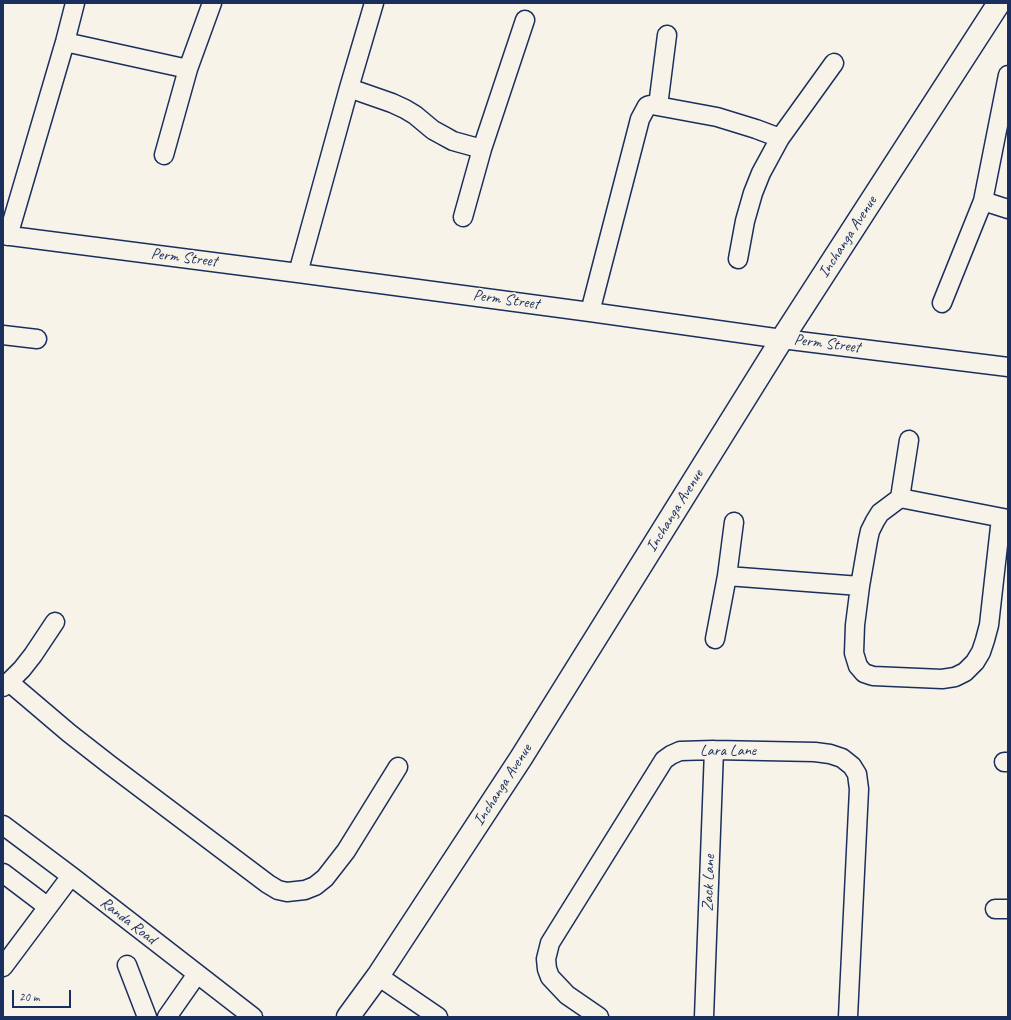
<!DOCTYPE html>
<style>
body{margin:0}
#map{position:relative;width:1011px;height:1020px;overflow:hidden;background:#f7f3e8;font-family:Caveat,sans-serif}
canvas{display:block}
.frame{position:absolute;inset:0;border:4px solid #1b2f5e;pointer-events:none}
.scale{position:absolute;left:12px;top:990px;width:59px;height:18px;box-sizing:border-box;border:2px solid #1b2f5e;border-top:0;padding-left:5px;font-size:12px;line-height:14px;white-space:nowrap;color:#1b2f5e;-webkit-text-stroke:3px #f7f3e8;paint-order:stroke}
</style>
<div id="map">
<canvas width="1011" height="1020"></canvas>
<div class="frame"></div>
<div class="scale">20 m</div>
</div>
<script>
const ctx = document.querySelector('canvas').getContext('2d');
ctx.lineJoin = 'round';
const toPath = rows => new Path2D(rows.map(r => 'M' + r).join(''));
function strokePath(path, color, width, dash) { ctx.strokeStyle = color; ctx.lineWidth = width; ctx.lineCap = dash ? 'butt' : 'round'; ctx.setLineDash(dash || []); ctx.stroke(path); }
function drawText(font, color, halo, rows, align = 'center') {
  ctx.font = font + ' Caveat,sans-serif'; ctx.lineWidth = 4; ctx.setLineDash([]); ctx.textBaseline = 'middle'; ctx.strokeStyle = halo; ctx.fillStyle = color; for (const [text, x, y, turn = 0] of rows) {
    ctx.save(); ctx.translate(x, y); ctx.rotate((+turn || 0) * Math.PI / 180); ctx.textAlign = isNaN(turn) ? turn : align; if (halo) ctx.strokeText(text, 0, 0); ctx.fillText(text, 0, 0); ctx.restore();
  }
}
const street = toPath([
 [65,42,188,69],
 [349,88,392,103,405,109,415,115,433,130,444,136,453,141,482,149],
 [658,106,667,35],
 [164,155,188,69,212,3],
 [983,201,1008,209],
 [463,217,482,149,525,20],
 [3,235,298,273,590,312,782,339,1008,367],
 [8,236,65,42,75,3],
 [738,259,745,221,753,193,761,173,780,138,834,63],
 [298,273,349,88,374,3],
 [942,303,983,201,1008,75],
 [590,312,640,119,647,106,650,105,652,105,717,117,756,129,780,138],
 [3,335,37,339],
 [909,440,900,498,1008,519],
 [900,498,880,513,875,521,870,531,868,540,860,586,855,625,854,653,858,666,864,673,873,676,942,679,955,677,965,672,975,662,981,652,985,640,989,625,1001,518],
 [727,576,860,586],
 [715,639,727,576,734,522],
 [9,682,69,733,110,765,268,884,278,890,287,892,305,890,315,886,325,878,346,851,398,767],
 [3,687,9,682,22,669,33,655,55,622],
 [1004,762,1008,762],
 [3,825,71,876,253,1017],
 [3,873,48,907],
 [995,909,1008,909],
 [127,965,147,1017],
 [3,967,71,876],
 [378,976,438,1017],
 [167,1017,197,974],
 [599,1017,567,995,550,977,547,969,546,959,550,943,664,760,671,755,680,751,714,750,815,752,830,754,842,758,852,766,857,774,859,789,848,1017],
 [704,1017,714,750]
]);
const secondary = toPath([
 [348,1017,378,976,521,758,782,339,999,3]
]);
strokePath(street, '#1b2f5e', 21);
strokePath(secondary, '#1b2f5e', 25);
strokePath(street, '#f7f3e8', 18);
strokePath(secondary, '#f7f3e8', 22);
drawText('16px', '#1b2f5e', '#f7f3e8', [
 ["Inchanga Avenue",848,237,-57],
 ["Perm Street",184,258,7],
 ["Perm Street",506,300,8],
 ["Perm Street",827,344,7],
 ["Inchanga Avenue",675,511,-58],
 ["Lara Lane",728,751],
 ["Inchanga Avenue",503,785,-57],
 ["Zack Lane",709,883,-88],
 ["Randa Road",128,921,38]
]);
</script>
